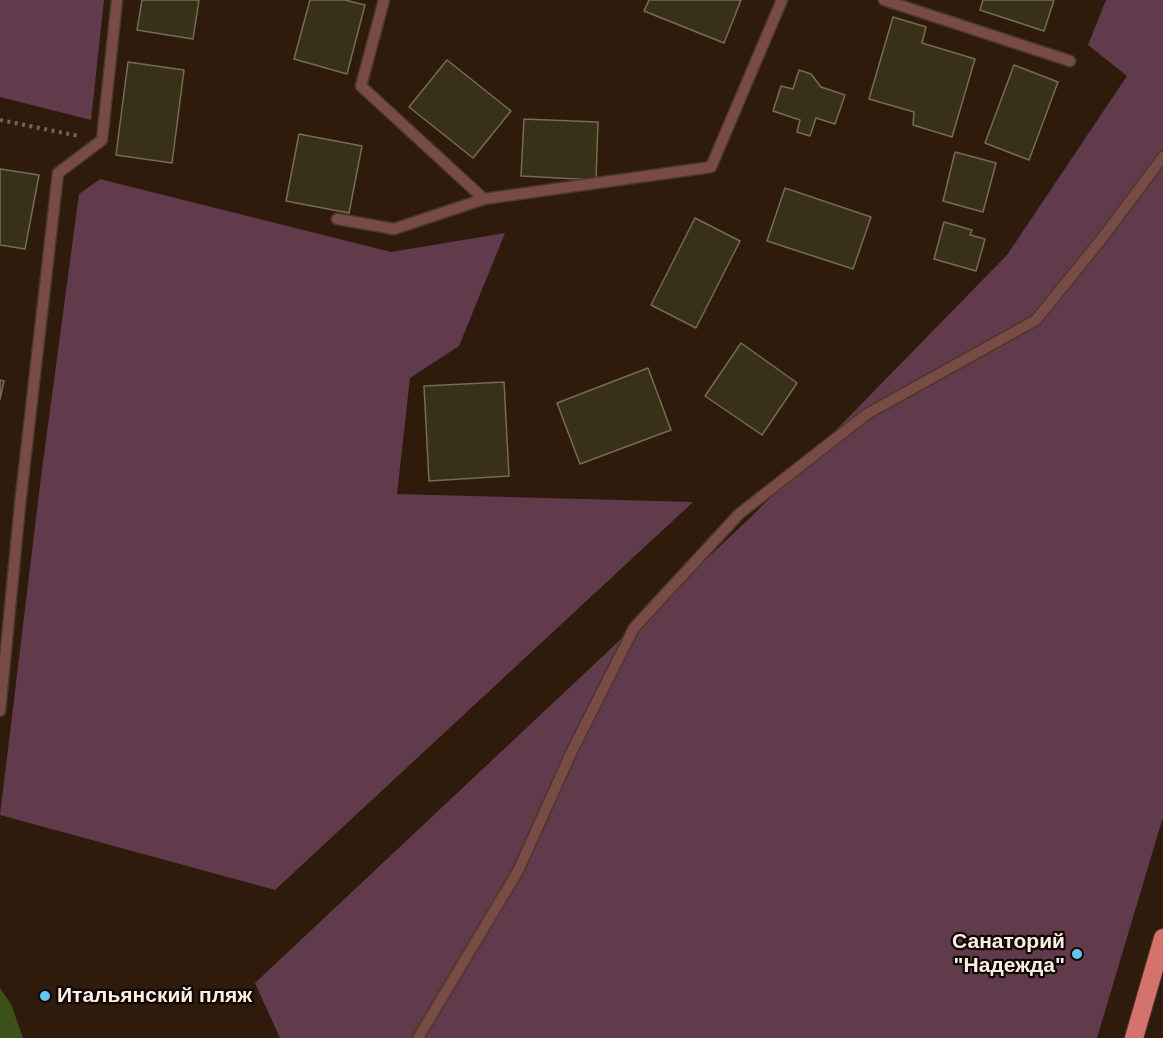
<!DOCTYPE html>
<meta charset="utf-8">
<style>
body{margin:0}
canvas{display:block;background:#2e1b0b}
</style>
<canvas width="1163" height="1038"></canvas>
<script>
const ctx = document.querySelector('canvas').getContext('2d');
ctx.lineJoin = 'round';
function fillPath(path, color) { ctx.fillStyle = color; ctx.fill(path, 'evenodd'); }
const toPath = rows => new Path2D(rows.map(r => 'M' + r).join(''));
function strokePath(path, color, width, dash) { ctx.strokeStyle = color; ctx.lineWidth = width; ctx.lineCap = dash ? 'butt' : 'round'; ctx.setLineDash(dash || []); ctx.stroke(path); }
function drawText(font, color, halo, rows, align = 'center') {
  ctx.font = font + ' Arial,sans-serif'; ctx.lineWidth = 4.5; ctx.setLineDash([]); ctx.textBaseline = 'middle'; ctx.strokeStyle = halo; ctx.fillStyle = color; for (const [text, x, y, turn = 0] of rows) {
    ctx.save(); ctx.translate(x, y); ctx.rotate((+turn || 0) * Math.PI / 180); ctx.textAlign = isNaN(turn) ? turn : align; if (halo) ctx.strokeText(text, 0, 0); ctx.fillText(text, 0, 0); ctx.restore();
  }
}
fillPath(toPath([
 [0,0,104,0,91,120,0,97],
 [1106,0,1163,0,1163,817,1097,1038,280,1038,255,983,752,516,1007,255,1127,76,1088,45],
 [100,179,391,252,505,233,459,346,410,378,397,494,693,502,275,890,0,815,41,477,79,194]
]), '#613a4c');
fillPath(toPath([
 [0,988,11,1004,23,1038,0,1038]
]), '#3d511a');
const building = toPath([
 [142,0,199,0,193,39,137,30,142,0],
 [310,0,345,0,365,5,347,74,294,59,310,0],
 [649,0,741,0,724,43,644,11,649,0],
 [983,0,1054,0,1044,31,980,10,983,0],
 [893,17,926,27,922,43,975,59,952,137,913,125,914,112,869,99,893,17],
 [447,60,511,111,473,158,409,107,447,60],
 [128,62,184,70,172,163,116,155,128,62],
 [1014,65,1058,82,1029,160,985,143,1014,65],
 [799,70,811,74,821,87,845,95,835,124,816,118,810,136,797,132,800,120,773,111,781,86,793,89,799,70],
 [524,119,598,122,596,180,521,176,524,119],
 [299,134,362,146,349,213,286,201,299,134],
 [955,152,996,163,983,212,943,201,955,152],
 [0,169,39,175,25,249,0,245,0,169],
 [785,188,871,217,853,269,767,241,785,188],
 [695,218,740,241,696,328,651,305,695,218],
 [944,222,972,230,970,235,985,239,976,271,934,259,944,222],
 [741,343,797,383,762,435,705,396,741,343],
 [648,368,671,430,580,464,557,403,648,368],
 [0,380,4,381,0,399,0,380],
 [504,382,509,476,429,481,424,386,504,382]
]);
fillPath(building, '#383118');
strokePath(building, '#756d53', 1.5);
const service = toPath([
 [384,0,361,86,484,199,711,167,782,0],
 [884,0,1070,61],
 [337,219,394,229,484,199],
 [0,711,20,505,58,173,102,140,117,0],
 [418,1038,518,871,572,751,634,628,739,514,867,414,1036,320,1103,237,1163,157]
]);
const primary = toPath([
 [1134,1038,1163,938]
]);
strokePath(service, '#4b3929', 13);
strokePath(primary, '#4b3929', 20);
strokePath(toPath([
 [0,120,79,136]
]), '#756456', 4, [3, 4.5]);
strokePath(service, '#794b46', 10);
strokePath(primary, '#d3736c', 18);
for (const [x, y, r, color] of [
 [1077,954,6,"#64c5ee"],
 [45,996,6,"#64c5ee"]
]) { const dot = new Path2D(); dot.arc(x, y, r, 0, 2 * Math.PI); ctx.fillStyle = color; ctx.fill(dot); strokePath(dot, '#100803', 2); }
drawText('bold 21px', '#fbeee4', '#100803', [
 ["Санаторий",1065,942],
 ["\"Надежда\"",1065,966],
 ["Итальянский пляж",57,996,"left"]
], 'right');
</script>
